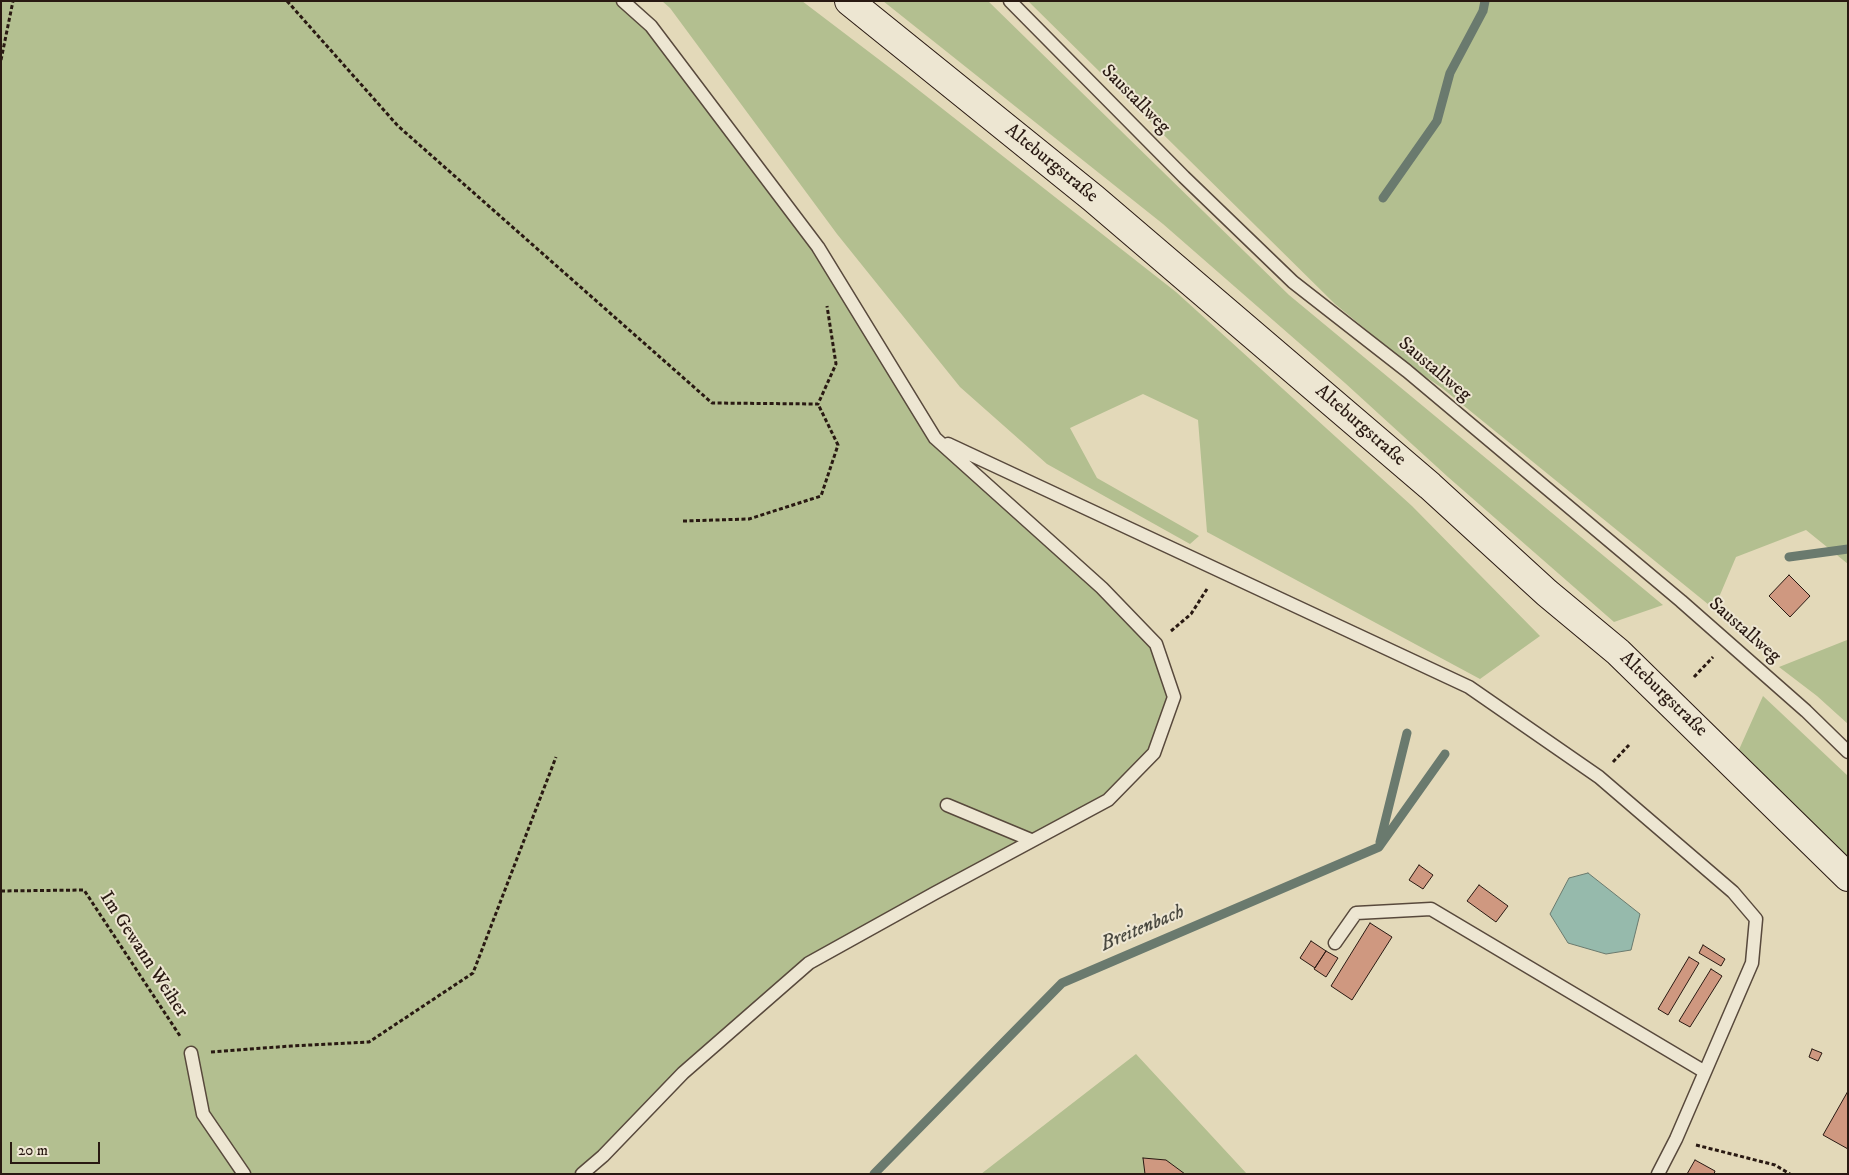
<!DOCTYPE html>
<meta charset="utf-8">
<style>
body{margin:0}
#map{position:relative;width:1849px;height:1175px;overflow:hidden;background:#e3d9b9;font-family:"IM FELL DW Pica",serif}
canvas{display:block}
.frame{position:absolute;inset:0;border:2px solid #291912;pointer-events:none}
.scale{position:absolute;left:10px;top:1142px;width:90px;height:22px;box-sizing:border-box;border:2px solid #291912;border-top:0;padding-left:6px;font-size:15px;line-height:18px;white-space:nowrap;color:#291912;-webkit-text-stroke:4px #ede6d2;paint-order:stroke}
</style>
<div id="map">
<canvas width="1849" height="1175"></canvas>
<div class="frame"></div>
<div class="scale">20 m</div>
</div>
<script>
const ctx = document.querySelector('canvas').getContext('2d');
ctx.lineJoin = 'round';
function fillPath(path, color) { ctx.fillStyle = color; ctx.fill(path, 'evenodd'); }
const toPath = rows => new Path2D(rows.map(r => 'M' + r).join(''));
function strokePath(path, color, width, dash) { ctx.strokeStyle = color; ctx.lineWidth = width; ctx.lineCap = dash ? 'butt' : 'round'; ctx.setLineDash(dash || []); ctx.stroke(path); }
function drawText(font, color, halo, rows, align = 'center') {
  ctx.font = font + ' "IM FELL DW Pica",serif'; ctx.lineWidth = 4; ctx.setLineDash([]); ctx.textBaseline = 'middle'; ctx.strokeStyle = halo; ctx.fillStyle = color; for (const [text, x, y, turn = 0] of rows) {
    ctx.save(); ctx.translate(x, y); ctx.rotate((+turn || 0) * Math.PI / 180); ctx.textAlign = isNaN(turn) ? turn : align; if (halo) ctx.strokeText(text, 0, 0); ctx.fillText(text, 0, 0); ctx.restore();
  }
}
fillPath(toPath([
 [1,1,623,1,651,26,818,247,935,438,1156,644,1174,697,1154,753,1108,800,809,963,582,1174,1,1174],
 [662,1,802,1,902,77,1176,292,1412,506,1540,636,1480,679,1207,532,1198,420,1143,394,1070,428,1097,478,1199,536,1190,544,1047,464,960,387,837,234,670,8],
 [883,1,988,1,1289,295,1663,605,1614,622,1448,477,1345,383,1163,224],
 [1028,1,1848,1,1848,564,1806,530,1736,557,1714,609,1442,388,1414,369,1335,304],
 [1848,638,1848,724,1817,696,1779,667,1847,640],
 [1763,696,1848,776,1848,877,1733,763],
 [1136,1054,1247,1174,981,1174]
]), '#b3bf90');
const water = toPath([
 [1588,873,1640,914,1631,950,1606,954,1568,943,1550,914,1569,878,1588,873]
]);
fillPath(water, '#96baac');
strokePath(water, '#6a7a6e', 1);
strokePath(toPath([
 [1383,198,1437,121,1450,73,1483,11,1485,1],
 [1789,557,1848,549],
 [1380,842,1407,733],
 [874,1174,1062,983,1379,847,1445,754]
]), '#6a7a6e', 9);
const building = toPath([
 [1789,575,1810,596,1790,617,1769,596,1789,575],
 [1419,865,1433,875,1423,889,1409,880,1419,865],
 [1479,885,1508,906,1496,922,1467,901,1479,885],
 [1370,923,1392,937,1352,1000,1331,986,1370,923],
 [1311,941,1326,951,1315,968,1300,958,1311,941],
 [1703,945,1725,959,1721,966,1699,953,1703,945],
 [1326,951,1338,958,1326,977,1314,969,1326,951],
 [1689,957,1699,963,1668,1015,1658,1009,1689,957],
 [1711,969,1722,976,1690,1027,1679,1021,1711,969],
 [1812,1049,1822,1053,1818,1061,1809,1057,1812,1049],
 [1848,1091,1848,1149,1823,1135,1848,1091],
 [1143,1158,1166,1160,1185,1174,1145,1174,1143,1158],
 [1695,1160,1715,1171,1714,1174,1687,1174,1695,1160]
]);
fillPath(building, '#cf9880');
strokePath(building, '#291912', 1);
const service = toPath([
 [1010,1,1184,177,1293,282,1407,371,1681,601,1806,711,1848,752],
 [948,444,1469,687,1599,777,1733,892,1756,919,1752,963,1676,1139,1658,1174],
 [947,805,1031,840],
 [1335,943,1356,913,1431,909,1705,1072],
 [191,1053,203,1114,244,1174],
 [582,1174,603,1156,683,1073,809,963,935,893,1108,800,1154,753,1174,697,1156,644,1102,588,935,438,818,247,651,26,623,1]
]);
const secondary = toPath([
 [849,1,1093,198,1430,486,1547,593,1618,652,1848,877]
]);
strokePath(service, '#58493c', 15);
strokePath(secondary, '#291912', 30);
strokePath(toPath([
 [287,1,398,126,712,403,818,404,836,364,827,306],
 [1,60,13,1],
 [683,521,749,519,821,496,838,445,818,404],
 [1171,631,1191,614,1207,589],
 [1694,677,1713,657],
 [1613,762,1629,745],
 [1,891,84,890,180,1036],
 [211,1052,291,1046,369,1042,473,973,556,757],
 [1696,1145,1775,1165,1790,1174]
]), '#291912', 3, [4, 2.5]);
strokePath(service, '#ede6d2', 12);
strokePath(secondary, '#ede6d2', 28);
drawText('19px', '#291912', '#ede6d2', [
 ["Saustallweg",1135,100,45],
 ["Alteburgstraße",1051,164,39],
 ["Saustallweg",1434,370,40],
 ["Alteburgstraße",1360,426,41],
 ["Saustallweg",1744,631,41],
 ["Alteburgstraße",1663,695,44],
 ["Im Gewann Weiher",143,955,57]
]);
drawText('italic 20px', '#4a4940', '#ede6d2', [
 ["Breitenbach",1143,929,-23]
]);
</script>
